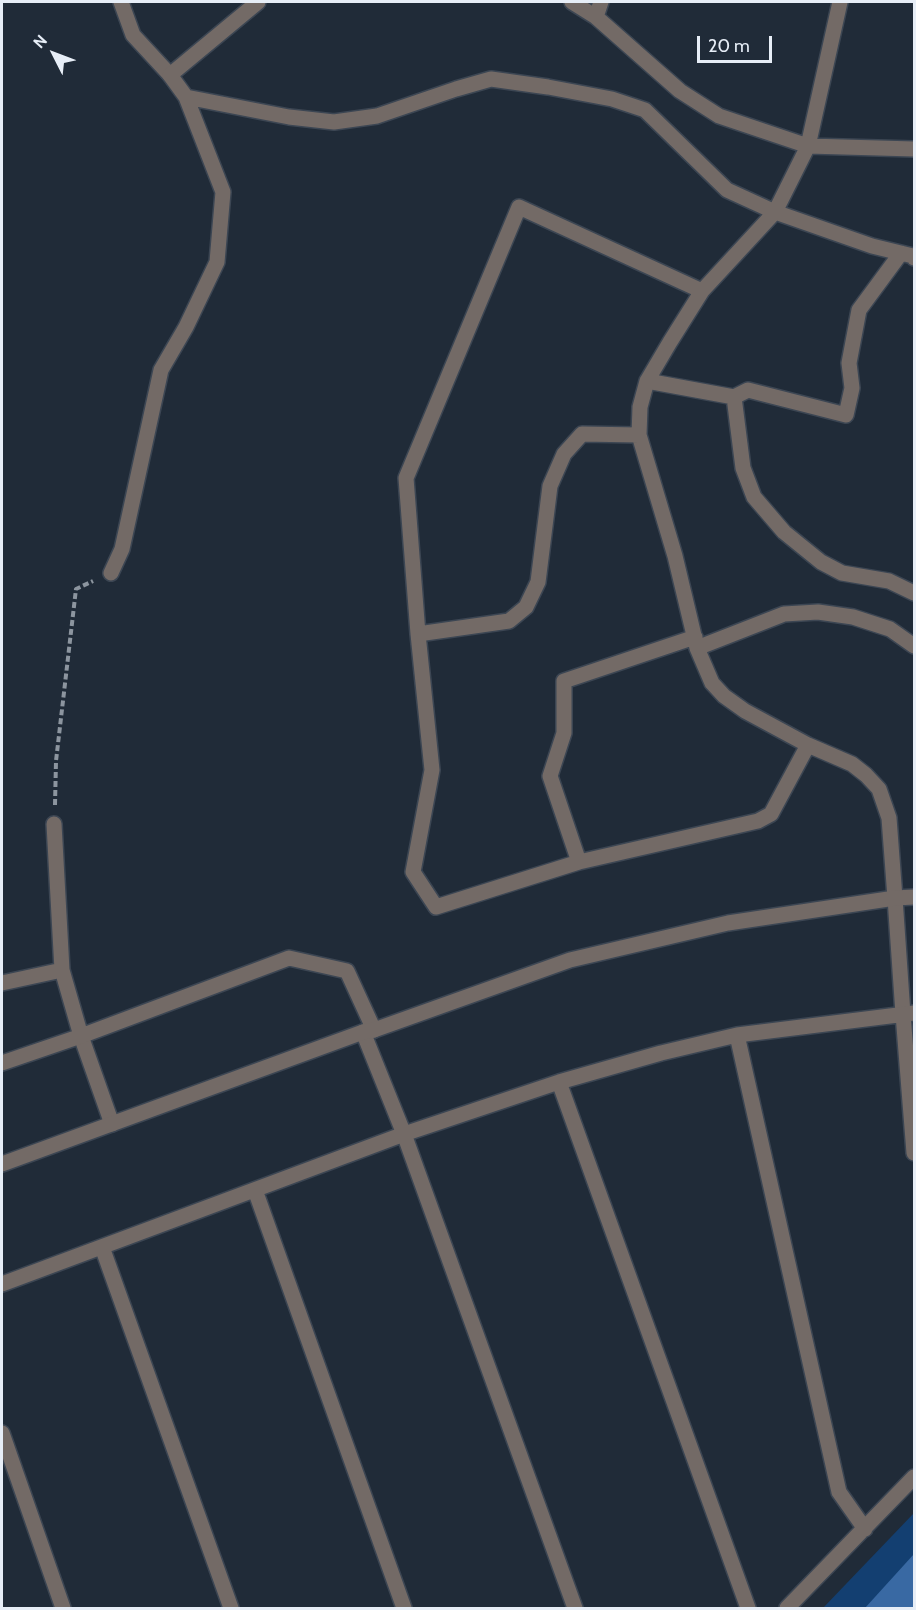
<!DOCTYPE html>
<style>
body{margin:0}
#map{position:relative;width:916px;height:1610px;overflow:hidden;background:#202b38;font-family:Cabin,sans-serif}
canvas{display:block}
.frame{position:absolute;inset:0;border:3px solid #e7eef7;pointer-events:none}
.north{position:absolute;left:24px;top:24px;width:60px;height:60px;-webkit-text-stroke:4px #202b38;paint-order:stroke;rotate:312deg;font-size:16px;font-weight:700;line-height:24px;text-align:center;color:#e7eef7}
.north::after{content:'';display:block;margin:auto;width:21px;height:27px;background:#e7eef7;clip-path:polygon(50% 0,100% 100%,50% 72%,0 100%)}
.scale{position:absolute;left:697px;top:36px;width:75px;height:27px;box-sizing:border-box;border:3px solid #e7eef7;border-top:0;padding-left:8px;font-size:18px;line-height:21px;white-space:nowrap;color:#e7eef7;-webkit-text-stroke:4px #202b38;paint-order:stroke}
</style>
<div id="map">
<canvas width="916" height="1610"></canvas>
<div class="frame"></div>
<div class="north">N</div>
<div class="scale">20 m</div>
</div>
<script>
const ctx = document.querySelector('canvas').getContext('2d');
ctx.lineJoin = 'round';
function fillPath(path, color) { ctx.fillStyle = color; ctx.fill(path, 'evenodd'); }
const toPath = rows => new Path2D(rows.map(r => 'M' + r).join(''));
function strokePath(path, color, width, dash) { ctx.strokeStyle = color; ctx.lineWidth = width; ctx.lineCap = dash ? 'butt' : 'round'; ctx.setLineDash(dash || []); ctx.stroke(path); }
fillPath(toPath([
 [914,1513,914,1608,823,1608]
]), '#133f71');
fillPath(toPath([
 [914,1554,914,1608,865,1608]
]), '#3969a3');
const service = toPath([
 [121,2,133,35,170,75],
 [895,898,903,1014],
 [81,1036,112,1124]
]);
const minor = toPath([
 [572,2,596,17,680,91,719,116,808,146,914,149],
 [840,2,808,146,775,212,702,291,670,342,647,381,640,407,639,435,675,556,697,648,712,683,724,696,745,711,808,745,852,764,866,775,879,789,889,818,895,898],
 [596,17,601,2],
 [186,97,289,117,334,122,377,116,456,89,491,79,548,87,612,99,645,110,727,190,775,212,872,246,913,256,914,258],
 [702,291,519,207,406,478,418,634,432,770,413,872,436,907,579,862,758,821,771,814,808,745],
 [647,381,734,397,743,468,754,497,784,532,821,562,842,573,889,581,914,593],
 [734,397,748,390,846,415,852,388,849,363,859,310,901,253],
 [111,573,122,549,161,370,186,327,217,262,223,192,186,97,170,75,258,2],
 [418,634,509,621,526,607,538,582,550,486,564,454,582,434,639,435],
 [697,648,784,614,818,612,853,617,890,629,914,646],
 [579,862,550,776,564,733,564,681,695,637],
 [62,970,81,1036],
 [2,983,62,970,54,824],
 [903,1014,914,1153],
 [363,1032,404,1134,575,1608],
 [737,1035,839,1492,865,1529],
 [2,1063,81,1036,289,958,347,971,374,1030],
 [559,1082,748,1608],
 [255,1190,404,1608],
 [102,1247,231,1608],
 [2,1284,404,1134,559,1082,661,1053,737,1035,914,1013],
 [2,1433,63,1608],
 [787,1608,914,1477]
]);
const tertiary = toPath([
 [2,1164,363,1032,374,1030,570,960,728,923,895,898,914,897]
]);
strokePath(service, '#3c4653', 18);
strokePath(minor, '#3c4653', 18);
strokePath(tertiary, '#3c4653', 18);
strokePath(toPath([
 [55,805,56,761,76,589,93,581]
]), '#8c959f', 4, [6, 3]);
strokePath(service, '#736a66', 15);
strokePath(minor, '#736a66', 15);
strokePath(tertiary, '#736a66', 15);
</script>
